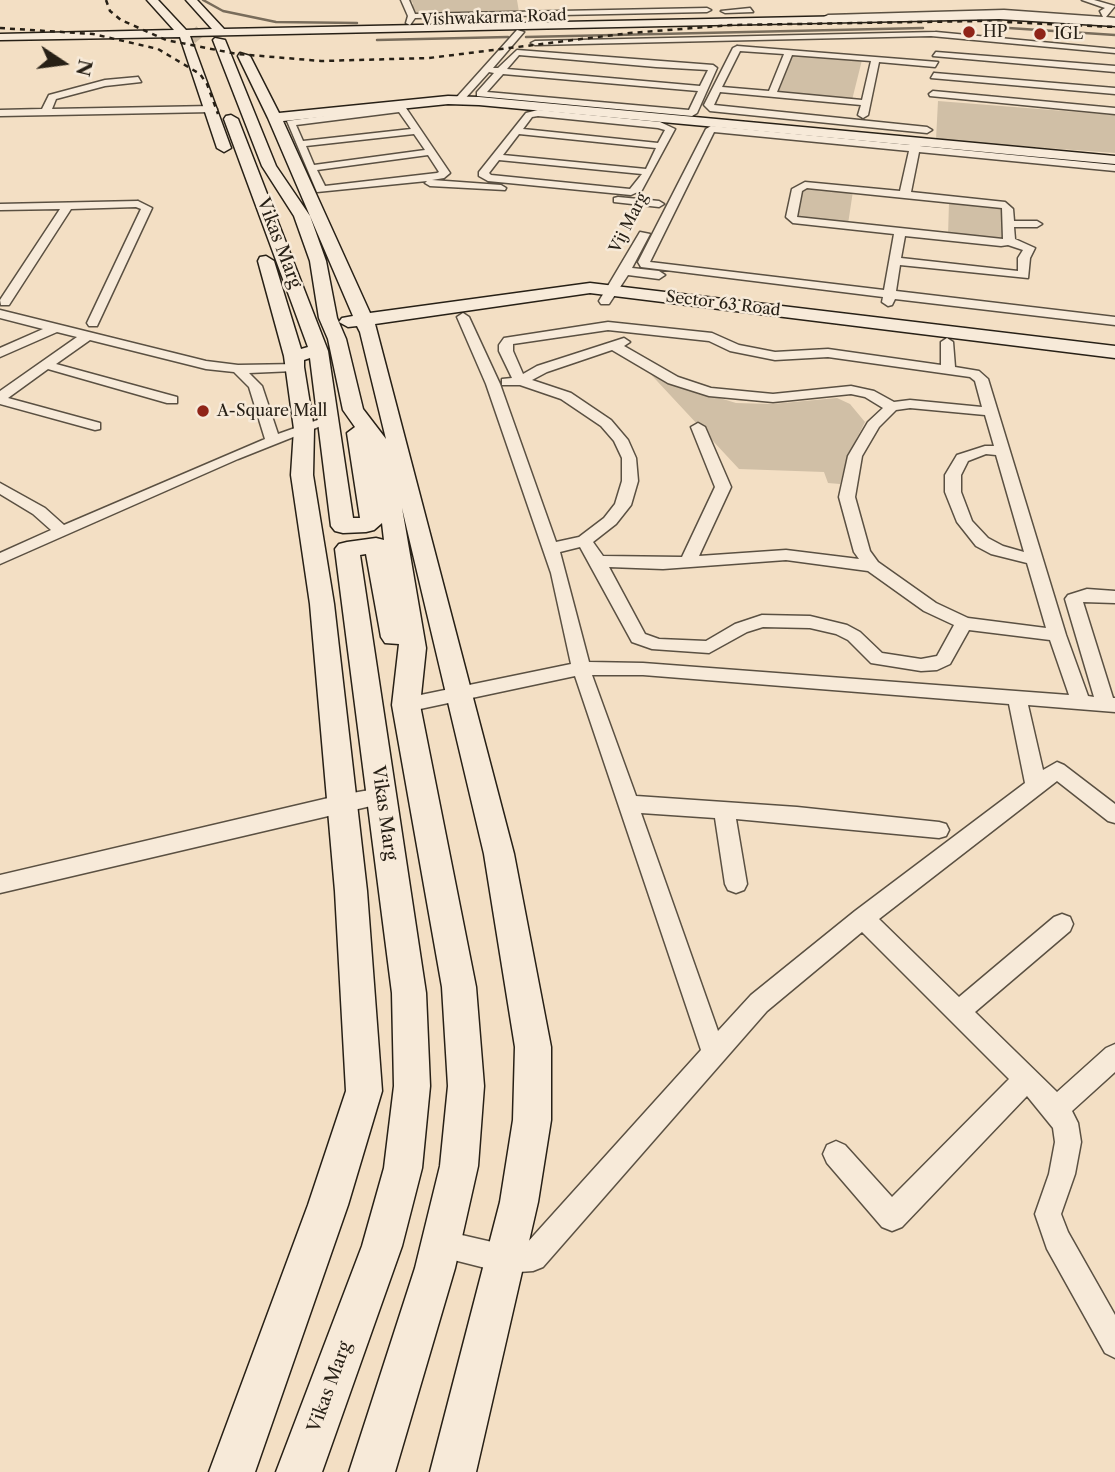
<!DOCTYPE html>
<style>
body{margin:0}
#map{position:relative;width:1115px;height:1472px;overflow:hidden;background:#f3dfc4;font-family:"Libre Caslon Text",serif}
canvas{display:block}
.north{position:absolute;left:28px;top:28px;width:70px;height:70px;-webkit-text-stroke:5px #f7ead9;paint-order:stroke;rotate:103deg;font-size:19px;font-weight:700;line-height:28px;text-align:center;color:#272016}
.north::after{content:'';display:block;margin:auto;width:24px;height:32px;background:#272016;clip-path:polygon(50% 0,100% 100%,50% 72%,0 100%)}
</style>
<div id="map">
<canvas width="1115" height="1472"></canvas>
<div class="north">N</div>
</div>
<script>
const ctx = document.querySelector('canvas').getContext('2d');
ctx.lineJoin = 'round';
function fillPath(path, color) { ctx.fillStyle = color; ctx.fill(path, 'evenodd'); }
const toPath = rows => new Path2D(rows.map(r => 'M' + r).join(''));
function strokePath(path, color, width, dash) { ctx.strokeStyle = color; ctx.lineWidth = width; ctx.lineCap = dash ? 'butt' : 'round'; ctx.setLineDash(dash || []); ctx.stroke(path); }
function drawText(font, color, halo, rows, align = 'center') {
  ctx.font = font + ' "Libre Caslon Text",serif'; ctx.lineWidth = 5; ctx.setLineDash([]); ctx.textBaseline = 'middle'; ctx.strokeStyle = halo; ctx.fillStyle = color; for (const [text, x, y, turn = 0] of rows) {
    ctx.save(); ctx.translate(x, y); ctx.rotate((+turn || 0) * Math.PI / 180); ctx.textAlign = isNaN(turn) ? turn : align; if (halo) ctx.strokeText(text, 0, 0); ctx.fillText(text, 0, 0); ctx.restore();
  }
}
fillPath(toPath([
 [410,0,517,0,519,12,412,14,413,3],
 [793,54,862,60,852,100,778,93],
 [938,101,1115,115,1115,153,936,140],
 [802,186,853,191,848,224,794,218],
 [949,202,1003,208,1005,242,948,236],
 [644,367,677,385,736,403,772,404,837,398,850,404,865,422,847,458,840,484,828,483,824,472,739,469]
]), '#d0bfa6');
strokePath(toPath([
 [203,0,223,11,276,22,357,23],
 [993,27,1115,35],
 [526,37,923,28],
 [377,40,508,37]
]), '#786c5b', 2.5);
strokePath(toPath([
 [192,30,202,42]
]), '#cab9a1', 12, [12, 6]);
const street = toPath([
 [401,0,409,0,415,14,707,8,711,10,707,12,415,18,410,25,406,23,408,16,401,0],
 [1082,0,1094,0,1115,6,1106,17,1115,18,1115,22,1004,14,828,19,824,17,828,15,1004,10,1103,17,1100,11,1105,8,1082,0],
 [750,8,753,12,725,13,721,11,750,8],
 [517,30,524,32,493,68,498,68,517,50,713,65,717,68,697,113,692,116,477,96,477,92,494,73,489,72,462,102,456,102,456,98,517,30],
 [519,55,656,67,708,70,700,86,507,69,519,55],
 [503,74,698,91,689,110,487,92,503,74],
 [936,32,1115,49,1115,53,931,36,535,45,531,43,535,41,936,32],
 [737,46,938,62,935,67,879,62,868,115,863,118,858,115,861,105,720,92,714,105,927,127,932,130,927,133,710,111,704,105,733,48,737,46],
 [740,51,784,54,769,91,722,87,740,51],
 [792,55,871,61,862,100,777,92,792,55],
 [936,52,1115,66,1115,72,933,56,936,52],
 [934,73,1115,88,1115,94,931,78,934,73],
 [138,77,141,82,105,86,56,99,52,109,212,106,217,109,212,112,0,116,0,110,42,109,49,95,105,80,138,77],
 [933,91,1115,108,1115,114,930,96,929,94,933,91],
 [399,106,406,108,450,173,444,178,432,180,501,185,506,188,505,190,430,186,425,183,427,181,317,192,287,121,399,106],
 [399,112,411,129,303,141,296,125,399,112],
 [414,134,425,150,314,165,306,146,414,134],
 [428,155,439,172,437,173,325,186,317,170,428,155],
 [538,110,660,122,675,129,642,190,631,195,488,181,479,176,479,172,526,113,538,110],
 [538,116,658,128,665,130,658,143,523,129,532,117,538,116],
 [519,134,656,148,646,169,503,155,519,134],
 [499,160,642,174,630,189,491,175,489,173,499,160],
 [711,126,910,145,916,139,921,142,920,146,1115,165,1115,171,919,152,911,192,1005,202,1013,209,1014,221,1037,221,1042,224,1037,227,1014,227,1015,239,1035,248,1030,258,1028,278,900,265,896,291,1115,317,1115,325,895,299,892,305,888,306,882,302,883,297,641,267,638,262,706,129,711,126],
 [714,132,909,151,900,191,805,182,792,189,786,217,793,223,894,234,884,290,650,262,714,132],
 [807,188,1002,208,1003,239,797,217,802,191,807,188],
 [905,236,1001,246,1008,245,1023,250,1018,258,1018,271,901,258,905,236],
 [618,197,659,201,664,204,659,207,614,202,614,198,618,197],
 [138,201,152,208,97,326,89,326,87,323,141,209,136,207,71,209,9,305,1,305,0,300,60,209,0,210,0,204,138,201],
 [640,232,650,234,632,268,659,271,665,275,659,279,628,275,609,304,601,304,599,301,640,232],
 [0,310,206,361,238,365,299,364,299,370,294,371,249,373,262,386,278,434,329,416,336,420,238,459,0,564,0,553,51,530,33,514,0,494,0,483,45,508,64,525,265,439,249,387,234,372,206,369,90,340,56,364,177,397,177,403,167,403,48,369,8,398,100,423,100,429,95,430,0,404,0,391,77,337,57,332,0,357,0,348,43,329,0,318,0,310],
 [463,313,469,317,500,384,556,542,579,537,604,518,615,504,622,481,622,458,614,441,601,426,561,399,520,385,502,385,502,379,512,378,499,351,499,345,504,338,608,322,712,333,739,345,775,352,828,349,941,365,941,342,947,338,953,342,955,367,979,371,988,379,1066,635,1088,696,1094,697,1065,599,1068,595,1087,589,1115,591,1115,603,1083,602,1113,698,1115,698,1115,712,1028,705,1043,770,1057,762,1064,765,1115,804,1115,823,1108,821,1057,781,879,919,959,997,1054,917,1062,914,1070,917,1073,924,1070,931,975,1012,1057,1092,1106,1048,1115,1044,1115,1072,1072,1111,1078,1123,1081,1142,1075,1174,1061,1214,1068,1232,1115,1315,1115,1358,1105,1353,1047,1249,1035,1214,1049,1174,1055,1142,1053,1128,1027,1096,902,1227,892,1231,882,1227,827,1163,823,1154,827,1145,836,1141,845,1145,892,1197,1009,1079,862,932,767,1011,543,1267,533,1271,505,1273,430,1254,426,1244,430,1234,440,1230,505,1245,526,1244,701,1050,575,676,406,712,399,710,397,705,399,700,406,698,571,664,551,573,486,384,457,317,463,313],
 [608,330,709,341,730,351,775,360,828,357,970,377,975,381,982,407,910,400,894,402,874,391,851,386,773,394,711,388,678,377,624,346,630,342,624,338,537,366,523,374,513,351,513,344,608,330],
 [612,350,668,383,709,396,773,402,851,394,865,397,883,408,868,422,848,456,839,497,854,552,859,559,786,550,699,556,731,487,705,427,698,423,691,427,715,487,682,557,603,556,593,542,616,524,631,505,638,481,636,458,628,440,611,420,571,393,532,380,547,372,612,350],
 [910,408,985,415,994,446,985,446,957,455,945,475,945,492,957,522,976,546,991,554,1027,563,1046,628,968,618,936,603,878,562,870,551,855,497,862,456,879,427,896,410,910,408],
 [986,454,996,455,1024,552,1003,546,988,538,972,521,961,492,961,475,968,461,986,454],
 [580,547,632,642,652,649,709,653,747,632,763,627,810,628,836,634,848,640,871,663,921,671,937,670,950,664,969,630,1050,640,1069,695,643,663,589,662,560,552,580,547],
 [786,560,868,571,924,611,954,625,937,656,921,659,882,653,860,632,847,625,810,616,762,615,735,624,706,641,659,639,645,634,609,567,663,569,786,560],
 [592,675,643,675,1009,704,1025,783,855,911,751,995,718,1031,641,813,715,818,725,884,728,890,736,893,744,890,747,884,736,819,939,838,946,836,949,830,946,824,939,822,797,807,636,796,592,675],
 [381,788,388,790,391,796,388,802,0,893,0,875,341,795,381,788]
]);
const secondary = toPath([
 [147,0,158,0,186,30,212,29,186,0,197,0,224,29,999,13,1115,20,1115,26,999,19,190,36,231,148,224,152,217,148,180,37,0,40,0,34,174,30,147,0],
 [215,38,225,40,276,166,310,216,326,261,337,318,346,339,363,409,386,439,360,332,357,326,348,327,339,322,342,318,353,316,268,118,238,56,240,53,250,56,279,113,448,96,479,97,1115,156,1115,164,479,105,448,104,283,121,370,313,590,283,1115,346,1115,358,590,293,375,324,514,854,551,1047,551,1120,538,1202,476,1472,430,1472,500,1202,513,1120,515,1047,484,854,402,508,426,648,420,705,476,987,484,1086,478,1166,455,1268,395,1472,349,1472,415,1268,440,1166,448,1086,442,987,392,705,399,644,385,643,381,637,366,554,360,555,426,993,430,1086,422,1168,402,1246,322,1472,276,1472,362,1246,384,1168,394,1086,392,993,335,549,339,544,347,542,376,538,384,540,382,523,374,530,366,532,343,533,335,531,331,526,310,358,304,360,304,367,314,429,313,475,334,604,367,891,382,1091,348,1205,255,1472,209,1472,308,1205,346,1091,335,891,310,604,291,475,294,429,284,356,258,261,260,257,266,256,274,261,301,349,308,347,224,119,226,116,231,115,238,119,328,351,353,518,360,518,347,433,355,427,343,410,328,339,319,318,310,261,294,216,262,166,213,40,215,38]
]);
strokePath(street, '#5a5042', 3);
strokePath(secondary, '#272016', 3);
fillPath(street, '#f7ead9');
fillPath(secondary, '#f7ead9');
strokePath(toPath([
 [106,0,110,11,121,20,166,40,237,54,321,61,429,58,630,33,732,25,982,21,1115,27],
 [0,28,93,34,158,49,200,74,207,84,218,114]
]), '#272016', 2.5, [5, 5]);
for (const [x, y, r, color] of [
 [969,32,7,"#8f2418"],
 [1040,34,7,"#8f2418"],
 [203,411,7,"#8f2418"]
]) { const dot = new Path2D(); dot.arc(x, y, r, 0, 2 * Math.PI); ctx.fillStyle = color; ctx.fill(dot); strokePath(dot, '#f7ead9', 2.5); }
drawText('16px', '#272016', '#f7ead9', [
 ["Vishwakarma Road",494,18,-2],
 ["Vij Marg",629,223,-63],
 ["Sector 63 Road",723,304,7]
]);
drawText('16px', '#272016', '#f7ead9', [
 ["HP",983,32],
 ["IGL",1054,34],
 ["A-Square Mall",217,411]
], 'left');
drawText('18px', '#272016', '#f7ead9', [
 ["Vikas Marg",279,243,69],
 ["Vikas Marg",384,813,82],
 ["Vikas Marg",330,1387,-70]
]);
</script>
